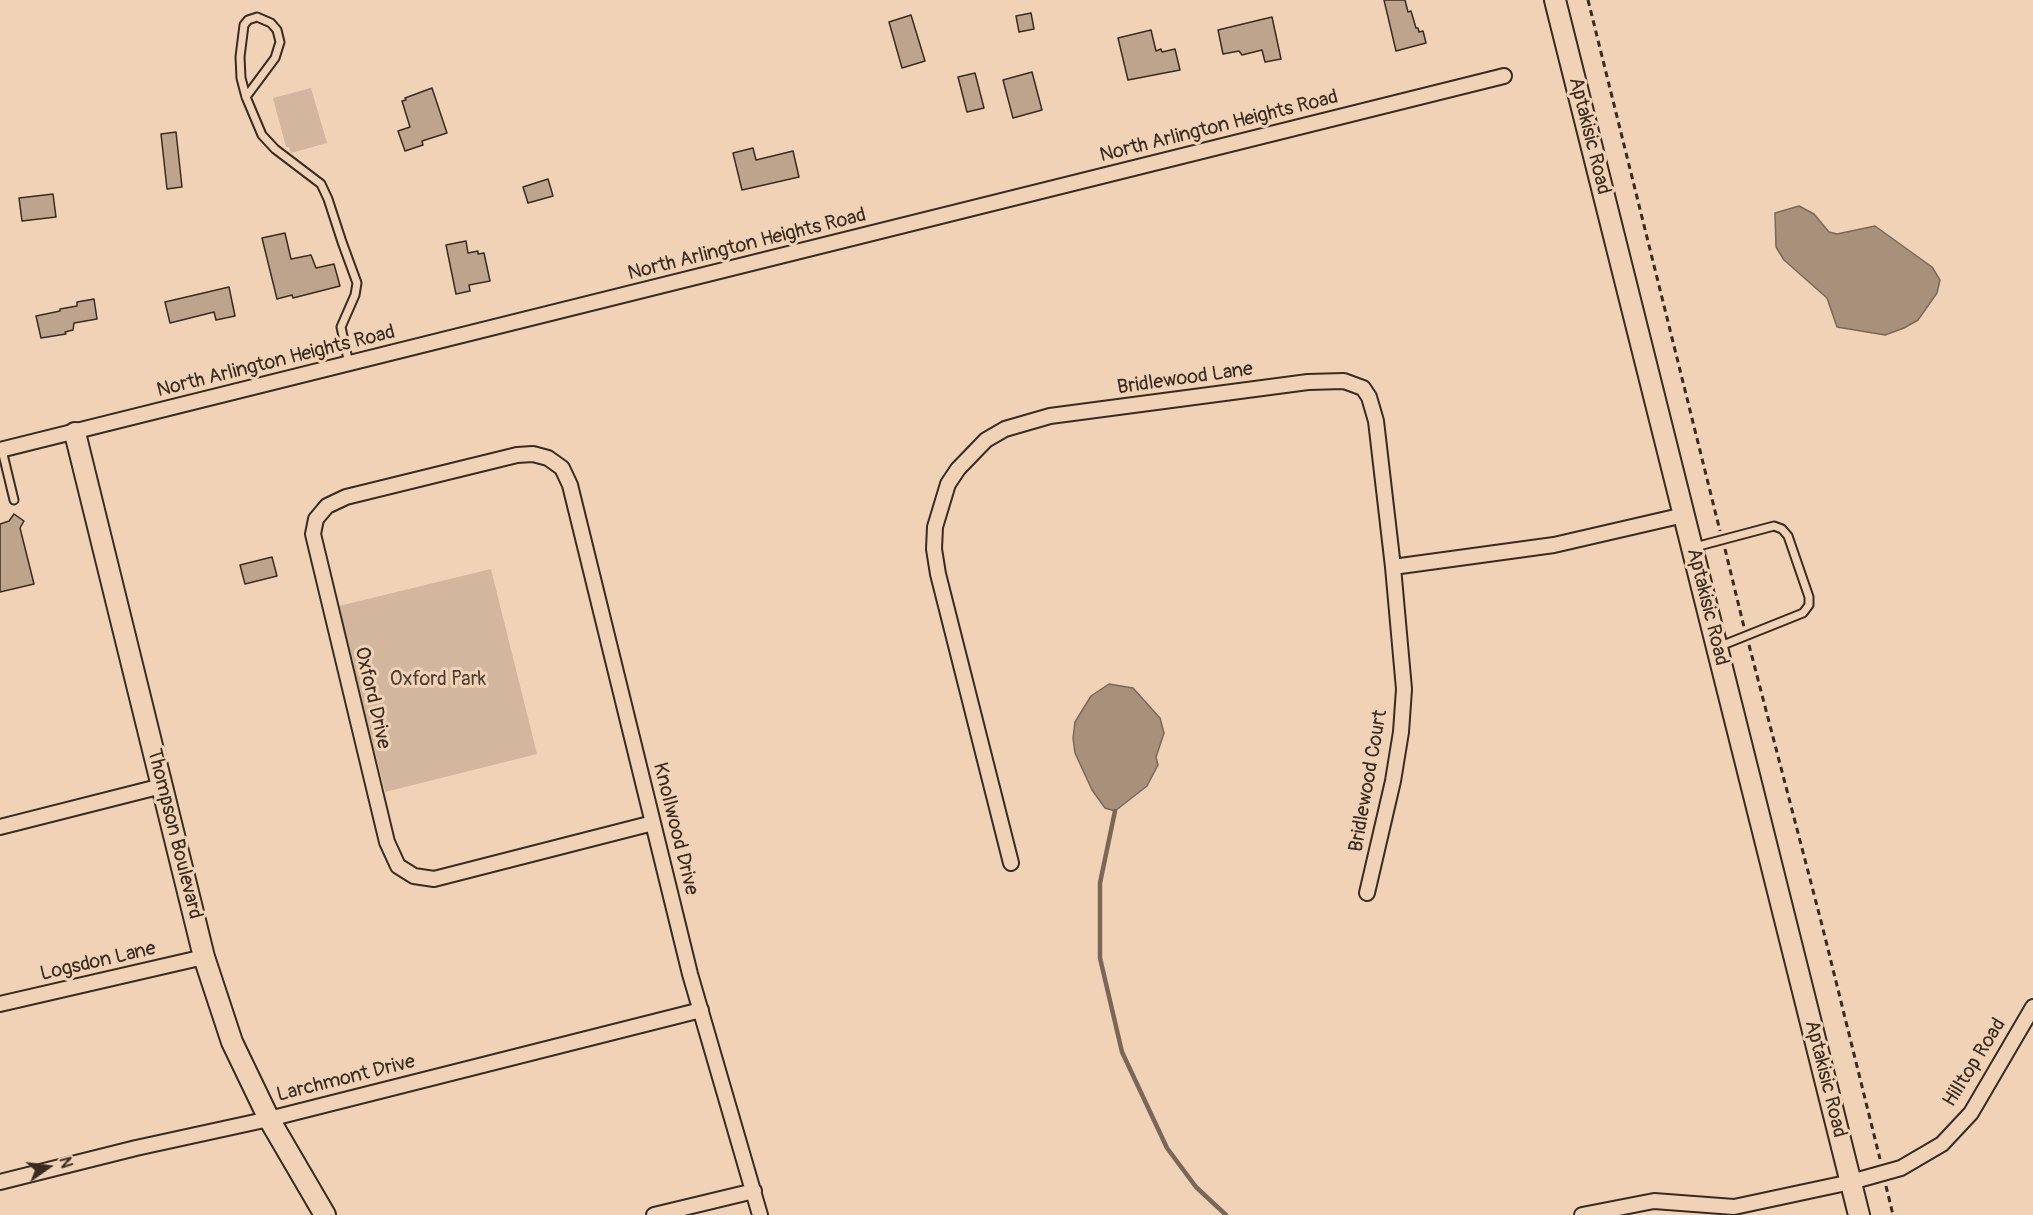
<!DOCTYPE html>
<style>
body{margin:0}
#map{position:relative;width:2033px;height:1215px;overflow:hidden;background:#f0d3b7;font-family:Pangolin,sans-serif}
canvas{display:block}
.north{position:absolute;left:18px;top:1137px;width:60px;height:60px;-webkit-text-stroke:4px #f0d3b7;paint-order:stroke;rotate:76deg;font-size:16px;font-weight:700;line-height:24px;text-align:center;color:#3b2a1e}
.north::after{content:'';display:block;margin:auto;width:21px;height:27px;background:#3b2a1e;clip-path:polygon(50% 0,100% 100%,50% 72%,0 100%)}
</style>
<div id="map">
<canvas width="2033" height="1215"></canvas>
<div class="north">N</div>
</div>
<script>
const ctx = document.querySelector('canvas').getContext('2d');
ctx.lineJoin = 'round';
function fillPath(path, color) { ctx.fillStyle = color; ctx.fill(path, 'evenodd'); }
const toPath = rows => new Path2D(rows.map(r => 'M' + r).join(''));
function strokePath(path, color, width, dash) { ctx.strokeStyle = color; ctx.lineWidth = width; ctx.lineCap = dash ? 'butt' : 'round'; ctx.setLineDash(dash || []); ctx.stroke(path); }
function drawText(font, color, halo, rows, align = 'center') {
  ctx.font = font + ' Pangolin,sans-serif'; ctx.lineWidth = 6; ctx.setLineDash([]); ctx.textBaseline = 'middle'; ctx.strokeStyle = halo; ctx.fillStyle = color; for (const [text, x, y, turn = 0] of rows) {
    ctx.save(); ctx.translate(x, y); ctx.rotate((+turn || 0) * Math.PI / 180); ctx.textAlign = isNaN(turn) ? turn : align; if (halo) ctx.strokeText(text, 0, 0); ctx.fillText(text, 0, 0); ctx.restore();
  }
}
fillPath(toPath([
 [311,88,327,143,291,153,289,147,286,147,273,98],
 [491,569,537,754,385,792,339,606]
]), '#d2b79e');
const water = toPath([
 [1799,206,1814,214,1829,232,1837,234,1875,226,1932,267,1940,280,1937,293,1918,320,1904,328,1885,335,1837,327,1827,298,1784,260,1776,247,1775,213,1799,206],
 [1109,684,1133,688,1160,718,1164,733,1156,757,1158,765,1147,786,1115,811,1105,808,1092,790,1075,753,1073,738,1075,722,1091,696,1109,684]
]);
fillPath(water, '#a8907b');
strokePath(water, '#7c6756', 1.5);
strokePath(toPath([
 [1115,811,1100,883,1100,958,1122,1052,1167,1148,1196,1187,1226,1215]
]), '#7c6756', 4.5);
const building = toPath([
 [1384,0,1405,0,1408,12,1411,11,1416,28,1418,28,1419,32,1423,31,1426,43,1396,51,1384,0],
 [1031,13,1034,29,1019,32,1016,16,1031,13],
 [911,15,925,61,902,68,889,22,911,15],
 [1272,17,1281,59,1265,62,1262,50,1242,55,1239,51,1223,54,1218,30,1272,17],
 [1151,30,1156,51,1161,49,1162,52,1175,49,1180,70,1128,80,1118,38,1151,30],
 [1032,72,1042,110,1013,118,1003,80,1032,72],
 [975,73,984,108,967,112,958,77,975,73],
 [432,88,447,133,422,141,423,145,405,151,398,131,410,127,402,101,406,100,405,98,432,88],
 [176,132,182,187,167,189,161,134,176,132],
 [753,148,756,160,793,151,799,177,742,190,733,153,753,148],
 [548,179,553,196,528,203,523,187,548,179],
 [53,194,56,217,22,221,19,198,53,194],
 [285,233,291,259,311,255,316,268,334,264,340,286,293,298,292,295,277,299,262,238,285,233],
 [466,241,468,253,478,251,478,254,484,253,490,281,469,285,470,291,456,294,446,245,466,241],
 [229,287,235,316,216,320,214,312,170,323,165,302,229,287],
 [94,299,97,319,74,323,73,330,65,332,66,334,41,338,36,316,60,311,60,309,77,306,77,302,94,299],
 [14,514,24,521,20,528,34,584,0,592,0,524,9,521,14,514],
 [272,557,277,576,245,584,240,565,272,557]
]);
fillPath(building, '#bea48c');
strokePath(building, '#3b2a1e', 1.5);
const lane = toPath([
 [246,97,275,58,280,42,277,30,271,23,257,17,248,20,244,25,240,57,241,78,246,97,262,135,275,149,321,184,328,199,342,242,357,283,355,295,341,327,349,364],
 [2,450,14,500],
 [1695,547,1774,526,1782,529,1788,536,1809,597,1809,605,1803,613,1718,647]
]);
const street = toPath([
 [0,450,1504,76],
 [1393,567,1554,545,1684,515],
 [653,823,434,879,414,876,398,866,387,842,313,534,316,519,327,506,346,497,517,455,533,454,548,458,562,468,570,485,653,823,690,974,760,1215],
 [0,827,162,786],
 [1011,863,938,574,934,549,935,527,948,484,958,469,986,440,1005,429,1050,416,1308,382,1344,381,1363,388,1369,397,1376,421,1393,567,1404,689,1401,732,1393,781,1367,893],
 [0,1004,204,957],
 [0,1182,136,1148,269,1119,701,1010],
 [654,1215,754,1191],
 [1582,1215,1654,1201,1734,1207,1851,1182,1901,1168,1942,1144,1971,1113,2033,1007]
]);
const secondary = toPath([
 [1555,0,1859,1215],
 [75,433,204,957,232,1042,269,1119,325,1215]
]);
strokePath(lane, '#3b2a1e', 11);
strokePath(street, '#3b2a1e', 18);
strokePath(secondary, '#3b2a1e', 24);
strokePath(toPath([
 [1588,0,1720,531],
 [1725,549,1744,627],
 [1749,645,1822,925,1880,1159],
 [1886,1186,1893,1215]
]), '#3b2a1e', 3, [6, 4.5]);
strokePath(lane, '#f0d3b7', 7);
strokePath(street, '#f0d3b7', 14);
strokePath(secondary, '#f0d3b7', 20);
drawText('20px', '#3b2a1e', '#f0d3b7', [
 ["North Arlington Heights Road",1219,127,-14],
 ["Aptakisic Road",1589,136,76],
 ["North Arlington Heights Road",747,245,-14],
 ["North Arlington Heights Road",276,362,-14],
 ["Bridlewood Lane",1185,379,-8],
 ["Aptakisic Road",1707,607,76],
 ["Oxford Drive",372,698,77],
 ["Bridlewood Court",1369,781,-80],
 ["Knollwood Drive",675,829,76],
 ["Thompson Boulevard",174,834,76],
 ["Logsdon Lane",98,962,-13],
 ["Hilltop Road",1975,1063,-58],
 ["Larchmont Drive",346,1079,-14],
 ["Aptakisic Road",1825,1079,76]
]);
drawText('20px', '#523f31', '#f0d3b7', [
 ["Oxford Park",438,680]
]);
</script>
